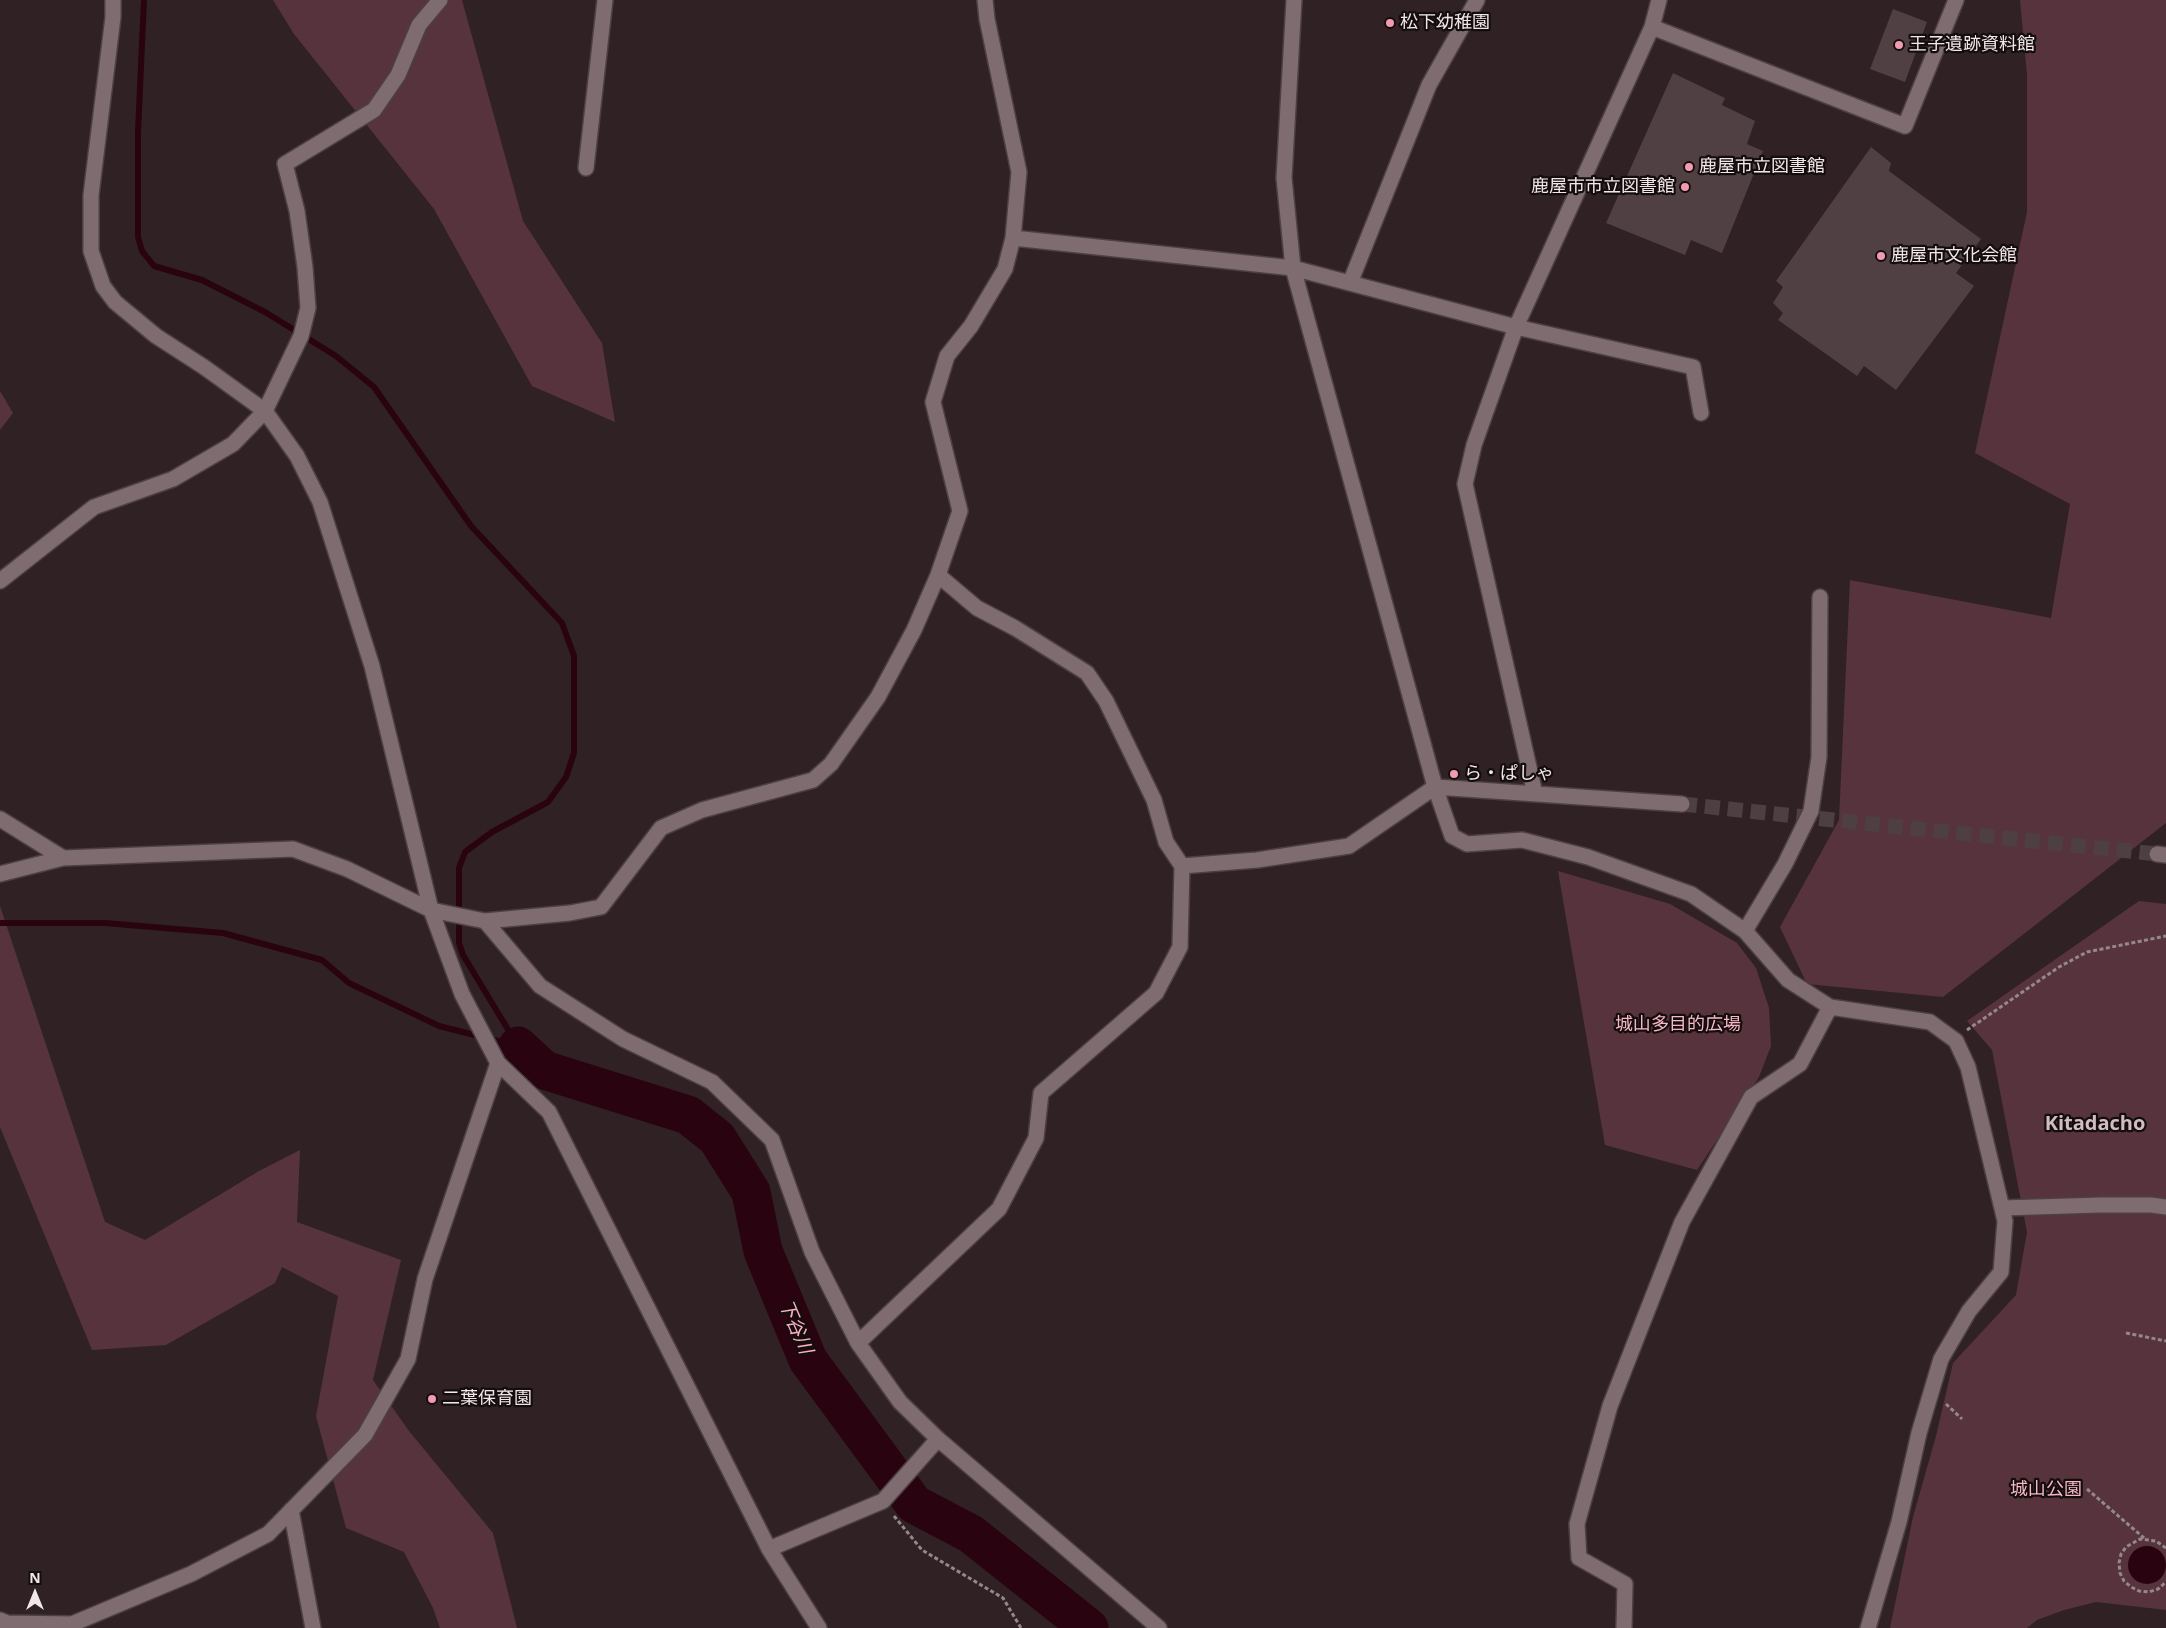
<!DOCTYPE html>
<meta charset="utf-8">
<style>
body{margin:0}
#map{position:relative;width:2166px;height:1628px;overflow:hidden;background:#302125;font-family:"Open Sans",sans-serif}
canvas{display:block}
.north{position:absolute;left:10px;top:1568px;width:50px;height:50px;-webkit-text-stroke:4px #140d0e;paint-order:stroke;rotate:0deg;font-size:14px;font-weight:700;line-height:20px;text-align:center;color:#f1e6e8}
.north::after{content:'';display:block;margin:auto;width:18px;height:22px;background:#f1e6e8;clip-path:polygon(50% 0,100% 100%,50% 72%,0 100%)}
</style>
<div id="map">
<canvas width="2166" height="1628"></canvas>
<div class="north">N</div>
</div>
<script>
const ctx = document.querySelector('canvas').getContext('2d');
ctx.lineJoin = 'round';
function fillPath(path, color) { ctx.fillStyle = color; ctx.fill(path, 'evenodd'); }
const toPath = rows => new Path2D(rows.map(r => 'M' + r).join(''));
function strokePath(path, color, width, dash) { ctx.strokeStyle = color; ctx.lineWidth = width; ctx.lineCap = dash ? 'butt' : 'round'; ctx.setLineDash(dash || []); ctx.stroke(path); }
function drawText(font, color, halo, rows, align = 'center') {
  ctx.font = font + ' "Open Sans","Noto Sans JP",sans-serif'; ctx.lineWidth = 4.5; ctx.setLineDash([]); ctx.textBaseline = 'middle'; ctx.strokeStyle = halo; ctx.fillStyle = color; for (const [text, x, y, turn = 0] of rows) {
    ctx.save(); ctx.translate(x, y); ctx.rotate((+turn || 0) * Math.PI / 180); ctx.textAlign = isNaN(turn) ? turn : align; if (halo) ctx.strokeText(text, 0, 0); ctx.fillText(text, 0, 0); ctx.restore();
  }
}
fillPath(toPath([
 [273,0,462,0,523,221,602,343,615,422,532,386,434,209,294,34],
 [2020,0,2166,0,2166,823,1943,997,1807,984,1780,927,1839,820,1850,580,2051,618,2070,504,1975,453,2027,212,2027,75],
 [0,391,13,413,0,430],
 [1558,871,1670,904,1737,943,1756,968,1769,1008,1771,1046,1759,1077,1697,1170,1605,1145],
 [2139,901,2166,904,2166,1610,2096,1602,2064,1610,2037,1620,2027,1628,1890,1628,1913,1517,1936,1436,1953,1363,2016,1295,2027,1232,1992,1050,1967,1021],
 [0,906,105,1222,145,1240,259,1171,300,1150,297,1222,401,1260,373,1380,409,1431,493,1533,517,1628,440,1628,433,1608,404,1552,346,1528,316,1416,338,1296,282,1267,275,1283,166,1345,92,1350,0,1127]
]), '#57343d');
fillPath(toPath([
 '2128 1565a19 19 0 1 1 38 0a19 19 0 1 1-38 0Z'
]), '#290310');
strokePath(toPath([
 [144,0,138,132,138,237,142,251,154,266,202,280,265,312,336,356,374,387,471,526,562,623,574,656,574,753,566,777,548,802,492,832,465,852,459,868,459,943,463,955,518,1046],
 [0,923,105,923,223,933,322,960,349,983,439,1026,518,1046]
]), '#290310', 6);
strokePath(toPath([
 [518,1046,544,1070,688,1115,717,1138,751,1192,763,1251,808,1360,914,1504,971,1534,1089,1628]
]), '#290310', 39);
fillPath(toPath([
 [1893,9,1927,22,1905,82,1870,69],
 [1673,73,1725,98,1722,105,1755,121,1747,144,1763,151,1722,253,1691,240,1685,255,1606,223],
 [1871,147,1891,163,1889,171,1981,239,1956,273,1974,286,1896,390,1864,366,1857,376,1778,320,1783,313,1773,303,1783,287,1776,281]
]), '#503f43');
strokePath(toPath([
 [1682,804,2157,854]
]), '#4d3f42', 15, [15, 8]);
const minor = toPath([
 [113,0,113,17,91,195,91,251,103,286,115,302,156,336,204,367,265,411,297,456,320,502,372,666,431,910,462,994,498,1063,549,1112,769,1549,819,1628],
 [1294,0,1284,178,1293,268,1435,787,1452,836,1467,844,1522,840,1588,857,1691,894,1745,931,1788,980,1830,1007,1930,1022,1956,1041,1968,1067,2005,1221,2001,1272,1969,1311,1941,1359,1919,1433,1899,1522,1868,1628],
 [1652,27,1905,126,1956,0],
 [586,168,605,0],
 [1013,238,1293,268,1516,327,1693,367,1701,413],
 [1350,283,1429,85,1477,0],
 [0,581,94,507,173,479,233,444,265,411,301,336,308,308,305,267,297,211,285,164,374,110,398,75,419,25,440,0],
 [1535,794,1465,484,1474,445,1516,327,1652,27,1659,0],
 [0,819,63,858],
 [2157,854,2166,855],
 [1182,866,1257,860,1349,846,1435,787,1682,804],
 [0,874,63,858,293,849,347,869,431,910,485,921,570,913,601,907,661,828,702,810,813,780,831,764,878,697,914,630,938,575,960,511,933,402,947,356,971,326,1005,269,1013,238,1019,172,987,19,985,0],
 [485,921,540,986,623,1039,712,1082,772,1140,812,1252,858,1343,900,1402,938,1439,1159,1628],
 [1745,931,1785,864,1811,811,1819,757,1820,597],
 [2002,1208,2101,1205,2151,1205,2166,1207],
 [858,1343,999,1209,1036,1138,1041,1093,1156,993,1180,947,1182,866,1166,842,1154,800,1106,701,1087,673,1015,628,977,608,938,575],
 [291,1510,313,1628],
 [769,1549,883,1501,938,1439],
 [0,1620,7,1623,72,1624,191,1574,268,1534,365,1435,408,1359,425,1279,498,1063],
 [1624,1628,1625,1584,1579,1558,1577,1524,1610,1406,1682,1222,1751,1097,1800,1064,1830,1007]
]);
strokePath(minor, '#4c4042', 18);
strokePath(toPath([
 [1967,1030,2059,967,2087,952,2166,936],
 [2126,1333,2166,1341],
 [1946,1404,1962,1419],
 [2087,1489,2144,1538],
 [894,1516,922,1550,1003,1598,1021,1628],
 [2166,1548,2156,1541,2140,1539,2126,1547,2121,1554,2119,1563,2120,1573,2124,1581,2131,1587,2139,1591,2149,1592,2158,1589,2166,1582]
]), '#95888b', 3, [4, 2.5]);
strokePath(minor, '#7e6c70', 15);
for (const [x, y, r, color] of [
 [1390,23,5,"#f29ab0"],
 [1899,45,5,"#f29ab0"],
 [1689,167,5,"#f29ab0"],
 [1685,187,5,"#f29ab0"],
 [1881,256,5,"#f29ab0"],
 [1454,774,5,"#f29ab0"],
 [432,1399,5,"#f29ab0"]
]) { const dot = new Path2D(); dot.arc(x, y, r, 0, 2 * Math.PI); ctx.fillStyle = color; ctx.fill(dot); strokePath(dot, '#140d0e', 2); }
drawText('18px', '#f1e6e8', '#140d0e', [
 ["松下幼稚園",1400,23],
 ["王子遺跡資料館",1909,45],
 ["鹿屋市立図書館",1699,167],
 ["鹿屋市市立図書館",1675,187,"right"],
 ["鹿屋市文化会館",1891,256],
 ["ら・ぱしゃ",1464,774],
 ["二葉保育園",442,1399]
], 'left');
drawText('18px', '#f8b7c6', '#140d0e', [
 ["城山多目的広場",1678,1025],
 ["城山公園",2046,1490]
]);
drawText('italic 19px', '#fdadc1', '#140d0e', [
 ["下谷川",795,1327,67]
]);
drawText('bold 20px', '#d1bcc1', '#140d0e', [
 ["Kitadacho",2095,1124]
]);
</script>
